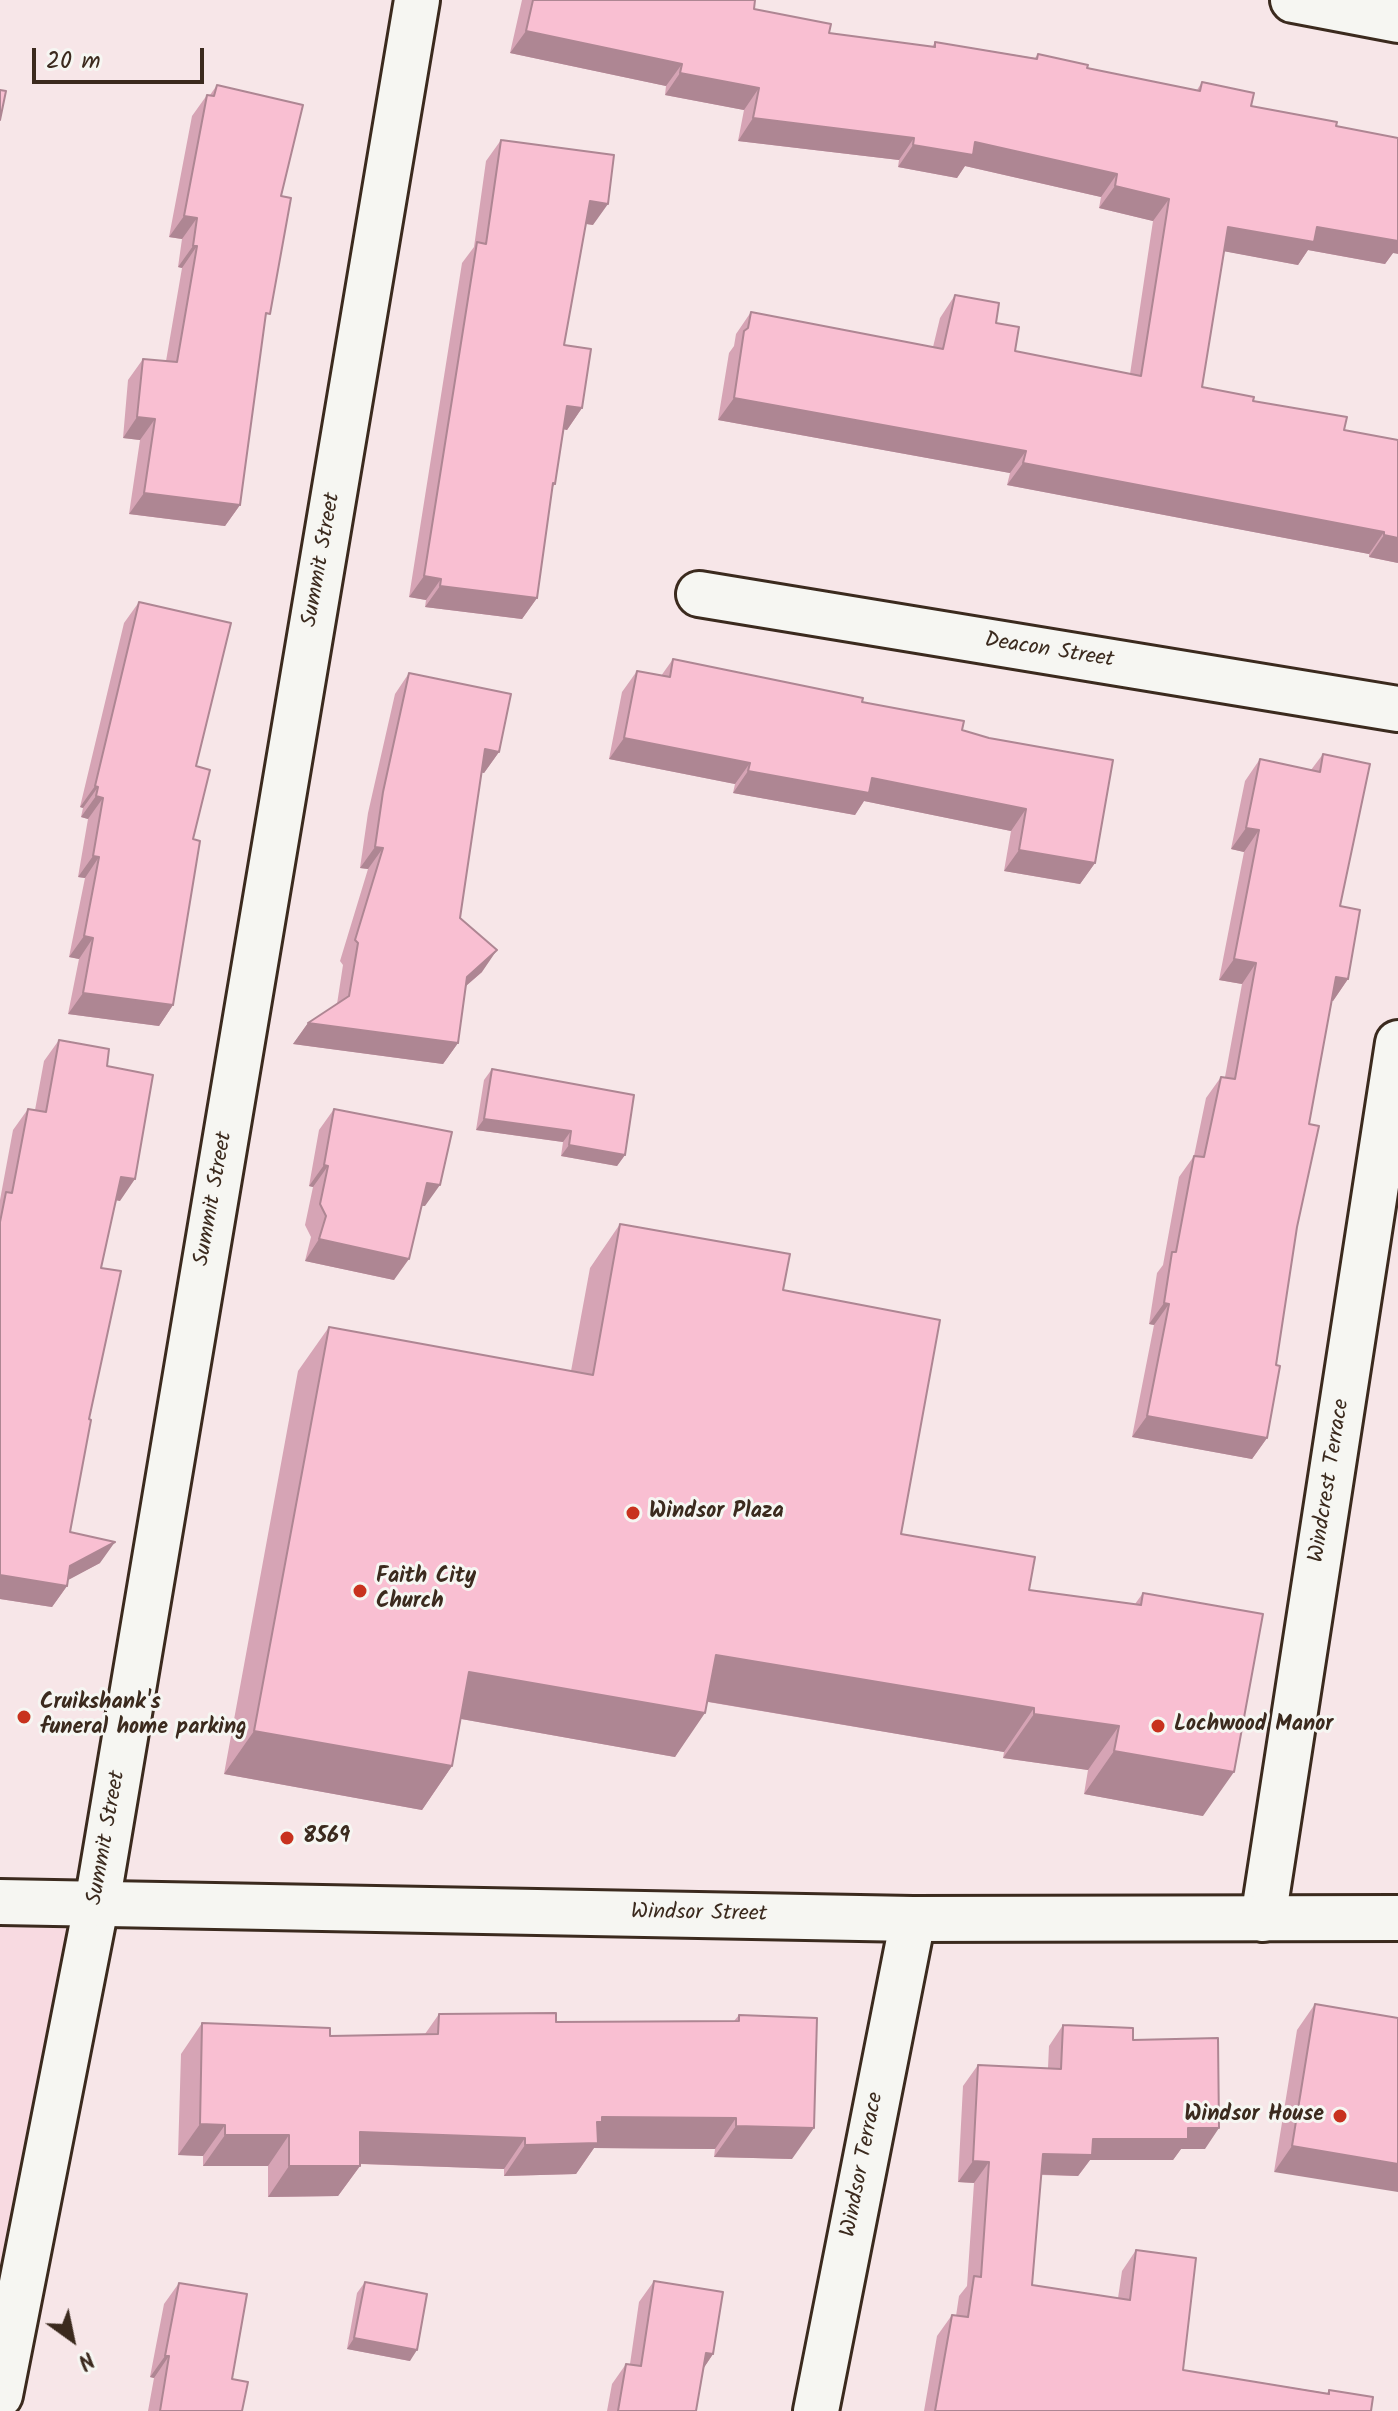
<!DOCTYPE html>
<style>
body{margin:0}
#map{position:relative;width:1398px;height:2411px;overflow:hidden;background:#f7e6e8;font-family:Kalam,sans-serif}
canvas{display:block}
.north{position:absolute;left:32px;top:2299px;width:80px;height:80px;-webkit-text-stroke:6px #f6f6f2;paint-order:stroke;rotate:147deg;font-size:22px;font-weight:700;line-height:32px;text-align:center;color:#3b2a1e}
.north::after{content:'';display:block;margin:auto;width:28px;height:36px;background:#3b2a1e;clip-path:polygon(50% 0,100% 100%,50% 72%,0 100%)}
.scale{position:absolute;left:32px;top:48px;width:172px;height:36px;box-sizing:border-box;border:4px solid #3b2a1e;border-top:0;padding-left:10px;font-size:24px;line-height:28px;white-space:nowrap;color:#3b2a1e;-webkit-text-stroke:6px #f6f6f2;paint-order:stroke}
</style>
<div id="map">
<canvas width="1398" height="2411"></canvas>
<div class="north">N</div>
<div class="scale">20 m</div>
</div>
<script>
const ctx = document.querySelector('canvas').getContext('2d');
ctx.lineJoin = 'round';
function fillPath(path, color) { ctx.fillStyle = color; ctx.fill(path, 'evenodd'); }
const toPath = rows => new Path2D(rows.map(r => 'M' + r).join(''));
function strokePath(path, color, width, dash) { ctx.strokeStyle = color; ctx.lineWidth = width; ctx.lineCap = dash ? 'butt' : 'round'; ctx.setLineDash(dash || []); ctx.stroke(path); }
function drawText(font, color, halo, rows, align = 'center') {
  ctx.font = font + ' Kalam,sans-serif'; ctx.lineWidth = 6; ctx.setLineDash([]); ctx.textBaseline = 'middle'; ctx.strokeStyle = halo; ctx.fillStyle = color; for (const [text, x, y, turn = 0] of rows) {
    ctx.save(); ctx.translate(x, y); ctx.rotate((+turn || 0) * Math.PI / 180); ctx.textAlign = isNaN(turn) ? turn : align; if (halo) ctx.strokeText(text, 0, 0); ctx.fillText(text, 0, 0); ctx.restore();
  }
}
fillPath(toPath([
 [97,1902,0,2397,0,1908]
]), '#f8dae1');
const minor = toPath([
 [1293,0,1398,20],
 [699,594,1398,709],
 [1263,1919,1398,1043],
 [0,2395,100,1886,417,0],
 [816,2411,913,1919]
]);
const tertiary = toPath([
 [0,1902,913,1919,1398,1918]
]);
strokePath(minor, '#3b2a1e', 50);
strokePath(tertiary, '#3b2a1e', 50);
strokePath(minor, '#f6f6f2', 44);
strokePath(tertiary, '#f6f6f2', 44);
fillPath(toPath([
 [522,0,755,0,754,9,829,33,932,47,935,42,1035,58,1038,54,1087,68,1197,90,1202,82,1251,106,1336,126,1393,253,1385,264,1308,250,1298,265,1224,251,1202,387,1253,401,1344,430,1398,563,1369,557,1369,554,1007,485,1010,473,718,420,729,353,734,346,736,334,751,312,933,347,940,318,955,295,996,323,1015,351,1130,374,1153,221,1099,208,1101,197,965,166,957,178,898,167,899,160,738,141,744,110,665,95,666,86,510,53],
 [217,85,281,196,265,321,240,505,225,526,129,514,140,440,123,438,128,380,143,359,166,361,182,268,178,267,182,239,169,237,192,116,207,95,210,95],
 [501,140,593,225,586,224,564,345,582,408,567,430,564,429,555,484,552,488,537,598,522,619,425,607,426,600,409,597,462,263,474,247,486,161],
 [139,602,196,766,193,839,173,1005,159,1026,68,1014,79,959,69,957,85,878,78,877,88,819,81,817,83,808,80,807,124,623],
 [673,659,862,702,962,730,1095,863,1080,884,1004,871,1011,831,864,801,855,815,733,793,735,784,609,759,622,692,637,671,661,676],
 [409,673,499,752,484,773,481,772,460,918,482,972,466,986,458,1043,443,1064,293,1044,308,1023,337,1004,343,965,340,961,368,869,360,868,368,813,395,694],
 [1323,754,1348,979,1333,1001,1332,1000,1309,1124,1297,1227,1276,1365,1267,1438,1252,1459,1132,1437,1154,1325,1149,1324,1157,1273,1163,1265,1179,1177,1194,1156,1206,1098,1221,1077,1225,1077,1242,984,1219,980,1244,852,1231,849,1245,781,1260,759,1311,770],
 [59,1040,107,1066,120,1201,116,1200,101,1268,89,1419,70,1532,100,1563,67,1580,67,1586,52,1607,0,1599,0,1200,13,1130,28,1109,35,1110,44,1061],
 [492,1069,625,1155,617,1166,561,1156,563,1142,476,1130,484,1080],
 [334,1109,425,1206,422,1206,394,1280,305,1261,311,1237,305,1225,313,1187,309,1186,319,1130],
 [620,1224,783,1290,901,1534,1029,1590,1135,1604,1143,1593,1203,1816,1084,1794,1088,1770,1003,1758,1004,1752,708,1702,675,1757,461,1719,452,1766,422,1810,224,1774,298,1371,329,1327,571,1371,590,1268],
 [1315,2004,1398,2018,1274,2172,1297,2030],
 [439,2014,556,2022,734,2021,739,2015,792,2159,714,2157,715,2149,594,2148,576,2174,504,2176,504,2169,360,2164,360,2166,338,2196,268,2197,268,2166,203,2166,203,2156,178,2155,181,2054,202,2023,330,2036,425,2034],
 [1063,2025,1133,2040,1205,2149,1181,2149,1173,2160,1090,2160,1078,2176,1041,2175,1032,2285,1118,2298,1122,2271,1136,2250,1183,2370,1327,2393,1329,2390,1371,2411,924,2411,937,2336,952,2315,956,2316,959,2296,967,2286,974,2183,958,2182,963,2086,978,2065,1048,2068,1049,2046],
 [654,2281,713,2354,703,2369,696,2411,607,2411,612,2384,626,2364,630,2364,639,2302],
 [365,2282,410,2361,347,2349,357,2293],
 [179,2283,232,2379,242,2411,148,2411,154,2378,150,2377,164,2304]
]), '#d6a4b5');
fillPath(toPath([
 [526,31,682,64,666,86,510,53],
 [680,73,759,88,744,110,665,95],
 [753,118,914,138,899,160,738,141],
 [975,142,1117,174,1101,197,965,166,957,178,898,167,913,145],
 [1115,186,1169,199,1153,221,1099,208],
 [590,201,608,204,593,225,575,222],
 [184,216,197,218,182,239,169,237],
 [1228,227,1317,227,1398,237,1398,254,1393,253,1385,264,1308,250,1298,265,1212,249],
 [193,246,197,246,182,268,178,267],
 [734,398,1026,451,1010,473,718,420],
 [567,406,582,408,567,430,553,427],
 [137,417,155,419,140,440,123,438],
 [1023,463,1384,532,1369,554,1007,485],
 [144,493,240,505,225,526,129,514],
 [1384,535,1398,538,1398,563,1369,557],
 [424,576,441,579,426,600,409,597],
 [440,586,537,598,522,619,425,607],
 [624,738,750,763,735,784,609,759],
 [485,749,499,752,484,773,470,770],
 [748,771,872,778,1026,809,1011,831,864,801,855,815,733,793],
 [95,786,98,787,83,808,80,807],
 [96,796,103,798,88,819,81,817],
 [1246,828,1259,830,1244,852,1231,849],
 [375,847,383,848,368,869,360,868],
 [1019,850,1095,863,1080,884,1004,871],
 [93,856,99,857,85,878,78,877],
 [84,936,93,938,79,959,69,957],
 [497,950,482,972,452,998,467,977],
 [1234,959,1256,963,1242,984,1219,980],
 [1336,977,1348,979,1333,1001,1321,998],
 [83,993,173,1005,159,1026,68,1014],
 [308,1023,458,1043,443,1064,293,1044],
 [484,1119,571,1131,563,1142,476,1130],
 [569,1145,625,1155,617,1166,561,1156],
 [324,1165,328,1166,313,1187,309,1186],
 [121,1177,135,1179,120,1201,106,1198],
 [427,1183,440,1185,425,1206,412,1205],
 [319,1239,409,1259,394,1280,305,1261],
 [1164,1303,1169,1304,1154,1325,1149,1324],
 [1147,1416,1267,1438,1252,1459,1132,1437],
 [115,1542,100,1563,59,1585,67,1586,52,1607,0,1599,0,1575,70,1566],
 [716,1655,1034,1708,1004,1752,686,1698],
 [469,1672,705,1713,675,1757,439,1715],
 [1034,1714,1119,1726,1088,1770,1003,1758],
 [254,1731,452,1766,422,1810,224,1774],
 [1114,1751,1234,1772,1203,1816,1084,1794],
 [602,2117,736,2118,715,2149,594,2148,576,2174,504,2176,525,2145,597,2122],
 [200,2124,225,2125,203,2156,178,2155],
 [736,2126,814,2128,792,2159,714,2157],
 [1188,2128,1219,2128,1205,2149,1181,2149,1173,2160,1090,2160,1078,2176,1029,2174,1043,2154,1093,2139],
 [360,2132,525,2138,504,2169,338,2163],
 [225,2135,289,2135,268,2166,203,2166],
 [1292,2146,1398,2164,1398,2192,1274,2172],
 [973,2161,989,2162,974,2183,958,2182],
 [289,2166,360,2166,338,2196,268,2197],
 [354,2338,417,2350,410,2361,347,2349],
 [706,2353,713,2354,699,2375],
 [165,2356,169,2356,154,2378,150,2377]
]), '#ae8693');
const building = toPath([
 [533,0,755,0,754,9,831,24,829,33,935,47,935,42,1037,59,1038,54,1088,65,1087,68,1200,91,1202,82,1254,93,1251,106,1337,122,1336,126,1398,138,1398,241,1317,227,1314,242,1228,227,1202,387,1254,397,1253,401,1347,417,1344,430,1398,440,1398,538,1384,535,1384,532,1023,463,1026,451,734,398,744,331,748,328,751,312,943,349,955,295,999,303,996,323,1019,327,1015,351,1141,376,1169,199,1115,186,1117,174,975,142,973,155,913,145,914,138,753,118,759,88,680,73,682,64,526,31,533,0],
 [217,85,303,105,281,196,291,198,270,314,266,313,240,505,144,493,155,419,137,417,143,359,177,362,197,246,193,246,197,218,184,216,207,95,214,96,217,85],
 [0,90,6,91,0,120,0,90],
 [501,140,614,155,608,204,590,201,564,345,591,349,582,408,567,406,555,484,553,483,537,598,440,586,441,579,424,576,477,242,486,244,501,140],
 [139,602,231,623,196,766,210,770,193,839,200,841,173,1005,83,993,93,938,84,936,99,857,93,856,103,798,96,796,98,787,95,786,139,602],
 [673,659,863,698,862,702,964,721,962,730,989,738,1113,760,1095,863,1019,850,1026,809,872,778,869,793,748,771,750,763,624,738,637,671,670,677,673,659],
 [409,673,511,694,499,752,485,749,460,918,497,950,467,977,458,1043,308,1023,349,996,358,943,355,940,383,848,375,847,383,792,409,673],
 [1323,754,1370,764,1340,906,1360,910,1348,979,1336,977,1309,1124,1319,1126,1297,1227,1276,1365,1280,1366,1267,1438,1147,1416,1169,1304,1164,1303,1172,1252,1176,1252,1194,1156,1204,1157,1221,1077,1235,1079,1256,963,1234,959,1259,830,1246,828,1260,759,1320,772,1323,754],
 [59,1040,109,1049,107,1066,153,1075,135,1179,121,1177,101,1268,121,1271,89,1419,91,1420,70,1532,115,1542,70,1566,67,1586,0,1575,0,1222,6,1192,12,1193,28,1109,46,1112,59,1040],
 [492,1069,634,1095,625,1155,569,1145,571,1131,484,1119,492,1069],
 [334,1109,452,1132,440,1185,427,1183,409,1259,319,1239,326,1216,320,1204,328,1166,324,1165,334,1109],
 [620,1224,790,1254,783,1290,940,1320,901,1534,1035,1557,1029,1590,1141,1605,1143,1593,1263,1614,1234,1772,1114,1751,1119,1726,1034,1714,1034,1708,716,1655,705,1713,469,1672,452,1766,254,1731,329,1327,593,1375,620,1224],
 [1315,2004,1398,2018,1398,2164,1292,2146,1315,2004],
 [556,2013,556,2022,739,2021,739,2015,817,2018,814,2128,736,2126,736,2118,602,2117,602,2122,597,2122,598,2143,525,2145,525,2138,360,2132,360,2166,289,2166,289,2135,225,2135,225,2125,200,2124,202,2023,330,2028,330,2036,438,2034,439,2014,556,2013],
 [1063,2025,1133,2028,1133,2040,1218,2038,1219,2128,1188,2128,1188,2139,1093,2139,1092,2155,1043,2154,1032,2285,1130,2300,1136,2250,1196,2258,1183,2370,1329,2394,1329,2390,1373,2397,1371,2411,935,2411,952,2315,968,2317,974,2276,981,2277,989,2162,973,2161,978,2065,1061,2069,1063,2025],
 [654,2281,723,2292,713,2354,706,2353,696,2411,618,2411,626,2364,641,2366,654,2281],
 [365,2282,427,2294,417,2350,354,2338,365,2282],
 [179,2283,247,2294,232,2379,248,2382,242,2411,160,2411,169,2356,165,2356,179,2283]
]);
fillPath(building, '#f9bfd2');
strokePath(building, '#ae8693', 2);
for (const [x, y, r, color] of [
 [633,1513,8,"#c8321e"],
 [360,1591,8,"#c8321e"],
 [24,1717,8,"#c8321e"],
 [1158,1726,8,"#c8321e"],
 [287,1838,8,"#c8321e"],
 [1340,2116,8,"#c8321e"]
]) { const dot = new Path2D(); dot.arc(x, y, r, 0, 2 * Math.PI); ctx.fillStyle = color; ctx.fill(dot); strokePath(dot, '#f6f6f2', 3); }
drawText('22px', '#3b2a1e', '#f6f6f2', [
 ["Summit Street",323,560,-80],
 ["Deacon Street",1049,652,9],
 ["Summit Street",215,1199,-80],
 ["Windcrest Terrace",1331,1481,-81],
 ["Summit Street",108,1838,-80],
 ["Windsor Street",699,1915,1],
 ["Windsor Terrace",864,2165,-79]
]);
drawText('bold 22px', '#3b2a1e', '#f6f6f2', [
 ["Windsor Plaza",649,1513],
 ["Faith City",376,1578],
 ["Church",376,1603],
 ["Cruikshank's",40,1704],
 ["funeral home parking",40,1729],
 ["Lochwood Manor",1174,1726],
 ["8569",303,1838],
 ["Windsor House",1324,2116,"right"]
], 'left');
</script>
